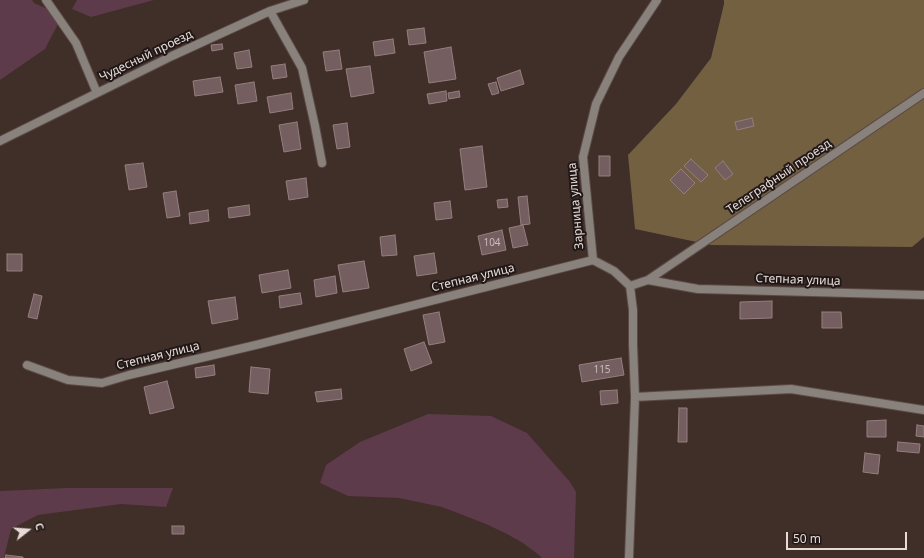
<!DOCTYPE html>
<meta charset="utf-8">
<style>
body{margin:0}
#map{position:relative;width:924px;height:558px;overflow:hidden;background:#402e29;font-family:"Noto Sans",sans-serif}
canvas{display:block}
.north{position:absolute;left:8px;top:510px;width:40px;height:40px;-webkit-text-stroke:3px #201816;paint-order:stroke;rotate:73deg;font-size:11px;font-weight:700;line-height:16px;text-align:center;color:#e7dbd8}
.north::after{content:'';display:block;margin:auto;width:14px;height:18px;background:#e7dbd8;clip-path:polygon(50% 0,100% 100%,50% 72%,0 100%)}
.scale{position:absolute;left:786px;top:532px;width:121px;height:18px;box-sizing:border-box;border:2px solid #e7dbd8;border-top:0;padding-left:5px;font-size:12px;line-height:14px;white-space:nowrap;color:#e7dbd8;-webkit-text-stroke:3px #201816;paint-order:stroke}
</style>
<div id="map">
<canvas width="924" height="558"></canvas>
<div class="north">С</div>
<div class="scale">50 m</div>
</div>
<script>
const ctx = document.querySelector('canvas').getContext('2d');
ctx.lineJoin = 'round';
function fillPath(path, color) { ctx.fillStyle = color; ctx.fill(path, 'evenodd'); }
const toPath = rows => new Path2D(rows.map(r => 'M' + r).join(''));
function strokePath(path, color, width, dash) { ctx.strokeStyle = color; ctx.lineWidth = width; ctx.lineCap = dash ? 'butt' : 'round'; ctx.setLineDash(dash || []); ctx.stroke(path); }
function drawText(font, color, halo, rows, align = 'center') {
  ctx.font = font + ' "Noto Sans",sans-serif'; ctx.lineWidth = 4; ctx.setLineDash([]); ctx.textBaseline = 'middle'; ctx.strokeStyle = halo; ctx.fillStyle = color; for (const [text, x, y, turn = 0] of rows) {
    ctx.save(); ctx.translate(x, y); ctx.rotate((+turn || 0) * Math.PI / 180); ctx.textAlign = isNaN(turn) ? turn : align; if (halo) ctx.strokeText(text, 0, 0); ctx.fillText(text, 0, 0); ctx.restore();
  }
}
fillPath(toPath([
 [724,0,924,0,924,237,912,247,711,245,635,229,628,155,676,104,711,58,724,4]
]), '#726041');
fillPath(toPath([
 [0,0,32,0,34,3,54,12,59,22,45,49,0,80],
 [77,0,154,0,91,17,72,9],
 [428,414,491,416,527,433,570,482,576,492,574,558,542,558,539,555,523,543,507,534,486,524,442,507,399,498,348,496,320,483,326,465,360,442],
 [67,488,173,488,166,507,121,504,38,515,11,529,4,558,0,558,0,491]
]), '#5d3b4a');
const building = toPath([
 [424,28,426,43,409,45,407,30,424,28],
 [393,39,395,53,375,56,373,42,393,39],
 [222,44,223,49,212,51,211,45,222,44],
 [451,47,456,79,429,83,424,52,451,47],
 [249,50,252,67,237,69,234,53,249,50],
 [339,50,342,69,326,71,323,52,339,50],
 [285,64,287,77,273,79,271,66,285,64],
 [370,66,374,93,351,97,346,69,370,66],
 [520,70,524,84,501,91,497,78,520,70],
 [220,77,223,92,195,96,193,81,220,77],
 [254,82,257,101,238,104,235,85,254,82],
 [496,82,499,93,492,95,488,84,496,82],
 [446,91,447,101,429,104,427,94,446,91],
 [459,91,460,97,449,99,448,93,459,91],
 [291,93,293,109,270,113,267,97,291,93],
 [752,118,754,126,737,130,735,122,752,118],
 [297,122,301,149,284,152,279,125,297,122],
 [347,123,350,147,337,149,333,125,347,123],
 [482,146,487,187,465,190,460,149,482,146],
 [599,156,610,156,610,176,599,176,599,156],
 [691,159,708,175,701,182,684,166,691,159],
 [723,161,733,174,725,180,715,168,723,161],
 [143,163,147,187,129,190,125,165,143,163],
 [681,169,695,183,684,194,670,180,681,169],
 [306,178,308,197,289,200,286,181,306,178],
 [176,191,180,216,167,218,163,193,176,191],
 [527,196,530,224,521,225,518,197,527,196],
 [507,199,508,207,498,208,497,200,507,199],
 [450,201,452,218,436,220,434,203,450,201],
 [249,205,250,215,229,218,228,208,249,205],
 [208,210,209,221,190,224,189,213,208,210],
 [523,225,528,245,513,248,509,228,523,225],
 [502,230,506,250,482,255,478,236,502,230],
 [395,235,397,255,382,256,380,237,395,235],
 [434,253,437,273,417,276,414,256,434,253],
 [7,254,22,254,22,271,7,271,7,254],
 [364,261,369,288,343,292,338,265,364,261],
 [288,270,291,288,262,293,259,275,288,270],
 [335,276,337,293,316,297,314,280,335,276],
 [300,293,302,304,280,308,279,296,300,293],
 [34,294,42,296,37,319,28,317,34,294],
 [235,297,238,319,212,324,208,301,235,297],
 [772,301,772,318,740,319,740,302,772,301],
 [439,312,445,342,429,345,423,315,439,312],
 [822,312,841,312,842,328,822,328,822,312],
 [424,342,432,363,411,371,404,349,424,342],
 [621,358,624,375,582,382,579,365,621,358],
 [214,365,215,375,196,378,195,368,214,365],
 [251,367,270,369,268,394,249,392,251,367],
 [167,381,174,408,150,414,144,387,167,381],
 [341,389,342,399,317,402,315,392,341,389],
 [617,390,618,403,601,405,600,391,617,390],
 [679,408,687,408,687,442,678,442,679,408],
 [886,420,886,437,867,437,867,421,886,420],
 [917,425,924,426,924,437,916,436,917,425],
 [898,442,920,444,919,453,897,451,898,442],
 [865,453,880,455,878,474,863,472,865,453],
 [172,526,184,526,184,534,172,534,172,526],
 [6,555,23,557,23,558,5,558,6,555]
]);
fillPath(building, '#745e60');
strokePath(building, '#957e7f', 1);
const street = toPath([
 [46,0,76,43,97,93],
 [270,11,302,68,315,126,322,163],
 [0,141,172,56,270,11,304,0],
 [593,260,583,157,596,104,619,57,657,0],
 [648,280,924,93],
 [27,365,68,380,102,383,129,375,260,344,593,260,614,271,630,286,648,280,698,289,924,295],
 [635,397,791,389,924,410],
 [629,558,635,397,633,345,633,310,630,286]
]);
strokePath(street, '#5b4a45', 10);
strokePath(street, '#89817c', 8);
drawText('10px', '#cabcba', null, [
 ["104",492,243],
 ["115",602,370]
]);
drawText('12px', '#e7dbd8', '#201816', [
 ["Чудесный проезд",146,56,-26],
 ["Телеграфный проезд",779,177,-34],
 ["Зарница улица",576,206,-95],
 ["Степная улица",473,278,-14],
 ["Степная улица",798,280,2],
 ["Степная улица",158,356,-14]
]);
</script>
